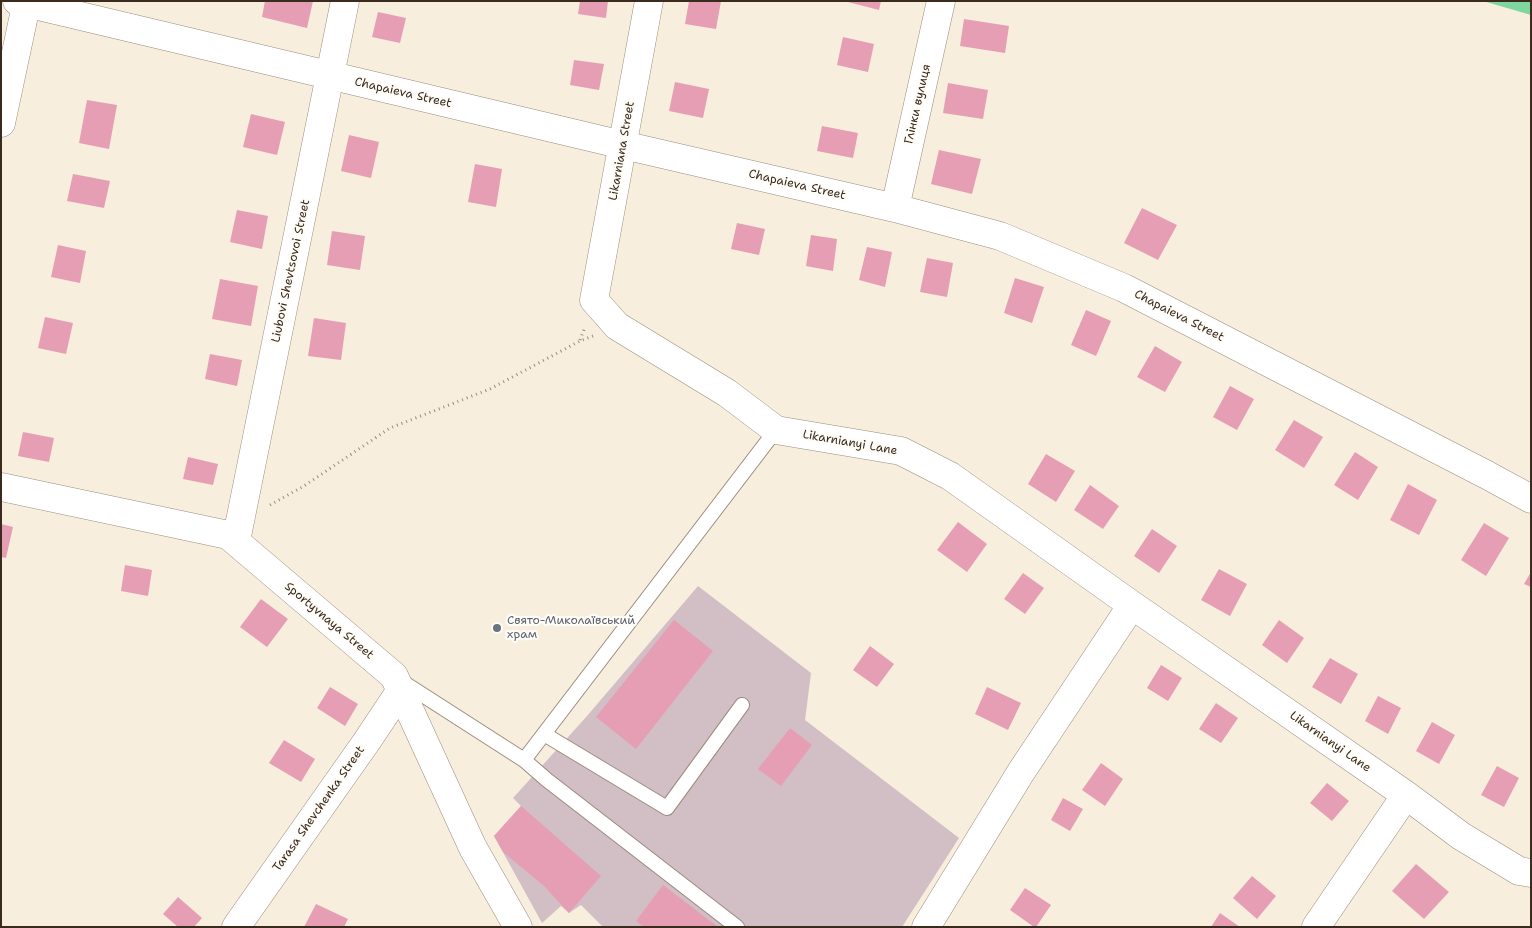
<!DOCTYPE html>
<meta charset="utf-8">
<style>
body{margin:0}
#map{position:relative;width:1532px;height:928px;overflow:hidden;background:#f8eedd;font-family:"Shantell Sans",sans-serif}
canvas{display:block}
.frame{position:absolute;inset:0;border:2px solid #3b2a1e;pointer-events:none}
</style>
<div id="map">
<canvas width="1532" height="928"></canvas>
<div class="frame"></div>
</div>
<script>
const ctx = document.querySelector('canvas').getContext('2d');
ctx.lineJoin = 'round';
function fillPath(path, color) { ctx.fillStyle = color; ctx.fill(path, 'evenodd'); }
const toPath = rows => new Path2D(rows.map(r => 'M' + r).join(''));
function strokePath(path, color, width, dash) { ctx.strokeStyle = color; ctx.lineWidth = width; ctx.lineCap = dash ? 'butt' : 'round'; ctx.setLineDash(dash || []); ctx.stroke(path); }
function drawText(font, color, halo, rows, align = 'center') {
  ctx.font = font + ' "Shantell Sans",sans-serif'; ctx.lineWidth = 4.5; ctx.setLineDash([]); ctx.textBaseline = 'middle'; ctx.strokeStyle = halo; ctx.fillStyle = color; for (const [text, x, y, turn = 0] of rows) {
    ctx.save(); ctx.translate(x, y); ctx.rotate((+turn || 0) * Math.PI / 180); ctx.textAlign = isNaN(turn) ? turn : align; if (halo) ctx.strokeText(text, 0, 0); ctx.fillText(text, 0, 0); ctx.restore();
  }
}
fillPath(toPath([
 [698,586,811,673,805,720,959,838,902,927,603,927,581,905,569,913,561,906,542,923,494,836,521,806,513,798,587,716]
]), '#d2bec5');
fillPath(toPath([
 [1483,1,1531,1,1531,15]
]), '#7ed79e');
fillPath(toPath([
 [265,1,313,1,307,28,262,17],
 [580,1,608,1,606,18,578,14],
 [689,1,721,1,716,29,685,24],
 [844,1,881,1,879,10],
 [378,12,406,18,400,43,372,37],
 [964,19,1009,26,1005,53,960,46],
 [843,37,874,44,868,72,837,65],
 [574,60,604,64,599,90,570,85],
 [675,82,709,89,703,118,669,111],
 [948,83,988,90,983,119,943,113],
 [87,100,117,105,109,149,79,143],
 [251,114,285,122,277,155,243,147],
 [822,126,858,133,853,158,817,151],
 [349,135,379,142,371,178,341,171],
 [939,150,981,159,972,194,931,184],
 [475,164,502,169,496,207,468,202],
 [73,174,110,181,104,208,67,201],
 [1142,208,1177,225,1158,260,1124,243],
 [237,210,268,216,262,249,230,242],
 [737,223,765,229,759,255,731,249],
 [332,231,365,236,360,270,327,265],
 [811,235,837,239,833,271,806,266],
 [58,245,86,251,80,283,51,277],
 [867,247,892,252,885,287,859,280],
 [927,258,953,263,947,297,920,292],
 [1015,278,1044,287,1032,323,1004,313],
 [220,279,258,286,251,326,212,319],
 [1086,310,1111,321,1096,356,1071,345],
 [45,317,73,323,66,354,38,348],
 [314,318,346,323,341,360,308,356],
 [1155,346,1182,362,1165,392,1137,377],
 [210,354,242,360,237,386,205,379],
 [1230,386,1254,399,1237,430,1213,417],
 [1294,420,1323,437,1304,468,1275,450],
 [23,432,54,438,49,462,18,456],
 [1355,452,1378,467,1358,500,1334,485],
 [1046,454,1075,471,1056,502,1028,484],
 [188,457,218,464,213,485,183,479],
 [1408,484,1437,500,1419,535,1390,520],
 [1090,485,1119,506,1103,529,1074,510],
 [958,522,987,544,967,572,937,550],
 [1484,523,1509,538,1486,576,1461,560],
 [1,524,13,527,6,558,1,557],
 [1152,529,1177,546,1159,573,1134,556],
 [125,565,152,570,148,596,121,591],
 [1219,569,1247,584,1230,616,1201,600],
 [1531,572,1531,587,1524,584],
 [1023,573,1044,588,1025,614,1004,599],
 [261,599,288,619,267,647,240,627],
 [674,620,713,651,636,749,596,717],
 [1279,620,1304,638,1287,663,1262,645],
 [870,646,894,664,877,687,853,670],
 [1330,658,1358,674,1341,704,1312,687],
 [1161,665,1182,678,1168,701,1147,688],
 [330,687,358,704,345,726,317,708],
 [987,687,1021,703,1008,730,975,714],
 [1378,696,1401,708,1388,734,1365,721],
 [1216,703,1238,718,1221,743,1199,729],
 [1432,722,1455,735,1439,764,1416,751],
 [790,728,812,745,781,786,758,769],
 [284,740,315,759,301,782,269,763],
 [1101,763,1123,779,1105,806,1082,790],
 [1497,766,1519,778,1504,807,1481,795],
 [1327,783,1349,801,1332,821,1310,803],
 [1063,798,1083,809,1070,831,1051,820],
 [521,806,601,876,569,913,544,886,503,852,494,836],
 [1416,864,1449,892,1424,919,1392,891],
 [1252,876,1276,896,1257,919,1233,898],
 [663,885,718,927,644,927,636,921],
 [1025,888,1051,905,1036,927,1034,927,1010,910],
 [178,897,202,918,194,927,178,927,163,914],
 [316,904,348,919,344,927,304,927],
 [1220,913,1240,927,1211,927]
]), '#e69eb4');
const service = toPath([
 [401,681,524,760,776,430],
 [544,734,667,808,742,705],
 [524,760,547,780,737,927]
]);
const minor = toPath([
 [17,1,623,145,895,208,1000,236,1124,288,1487,475,1531,499],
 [649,1,594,300,617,326,727,393,776,430,901,451,950,476,1132,605,1406,795,1461,836,1519,871,1531,873],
 [1,123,27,1],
 [895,208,941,1],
 [1,487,228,535,394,676,473,848,518,927],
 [236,541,345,1],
 [236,927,367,741,401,690],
 [926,927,1021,772,1132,605],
 [1316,927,1406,795]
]);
strokePath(service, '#9a8c7e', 16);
strokePath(minor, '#9a8c7e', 29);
strokePath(toPath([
 [580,340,585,327],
 [270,505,304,486,390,428,490,389,580,341,593,336]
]), '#9a8c7e', 3, [1, 4]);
strokePath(service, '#fff', 14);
strokePath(minor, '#fff', 28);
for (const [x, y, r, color] of [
 [497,628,5,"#6b7280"]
]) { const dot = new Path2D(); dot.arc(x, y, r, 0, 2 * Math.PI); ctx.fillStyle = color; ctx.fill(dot); strokePath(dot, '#fdfcf7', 2); }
drawText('12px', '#3b2a1e', '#fdfcf7', [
 ["Chapaieva Street",403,93,13],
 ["Глінки вулиця",918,104,-77],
 ["Likarniana Street",622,151,-80],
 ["Chapaieva Street",797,185,13],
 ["Liubovi Shevtsovoi Street",291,271,-78],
 ["Chapaieva Street",1179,316,27],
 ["Likarnianyi Lane",850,443,10],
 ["Sportyvnaya Street",329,621,40],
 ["Likarnianyi Lane",1330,742,35],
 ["Tarasa Shevchenka Street",319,809,-55]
]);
drawText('12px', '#5b616d', '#fdfcf7', [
 ["Свято-Миколаївський",507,621],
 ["храм",507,635]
], 'left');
</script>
